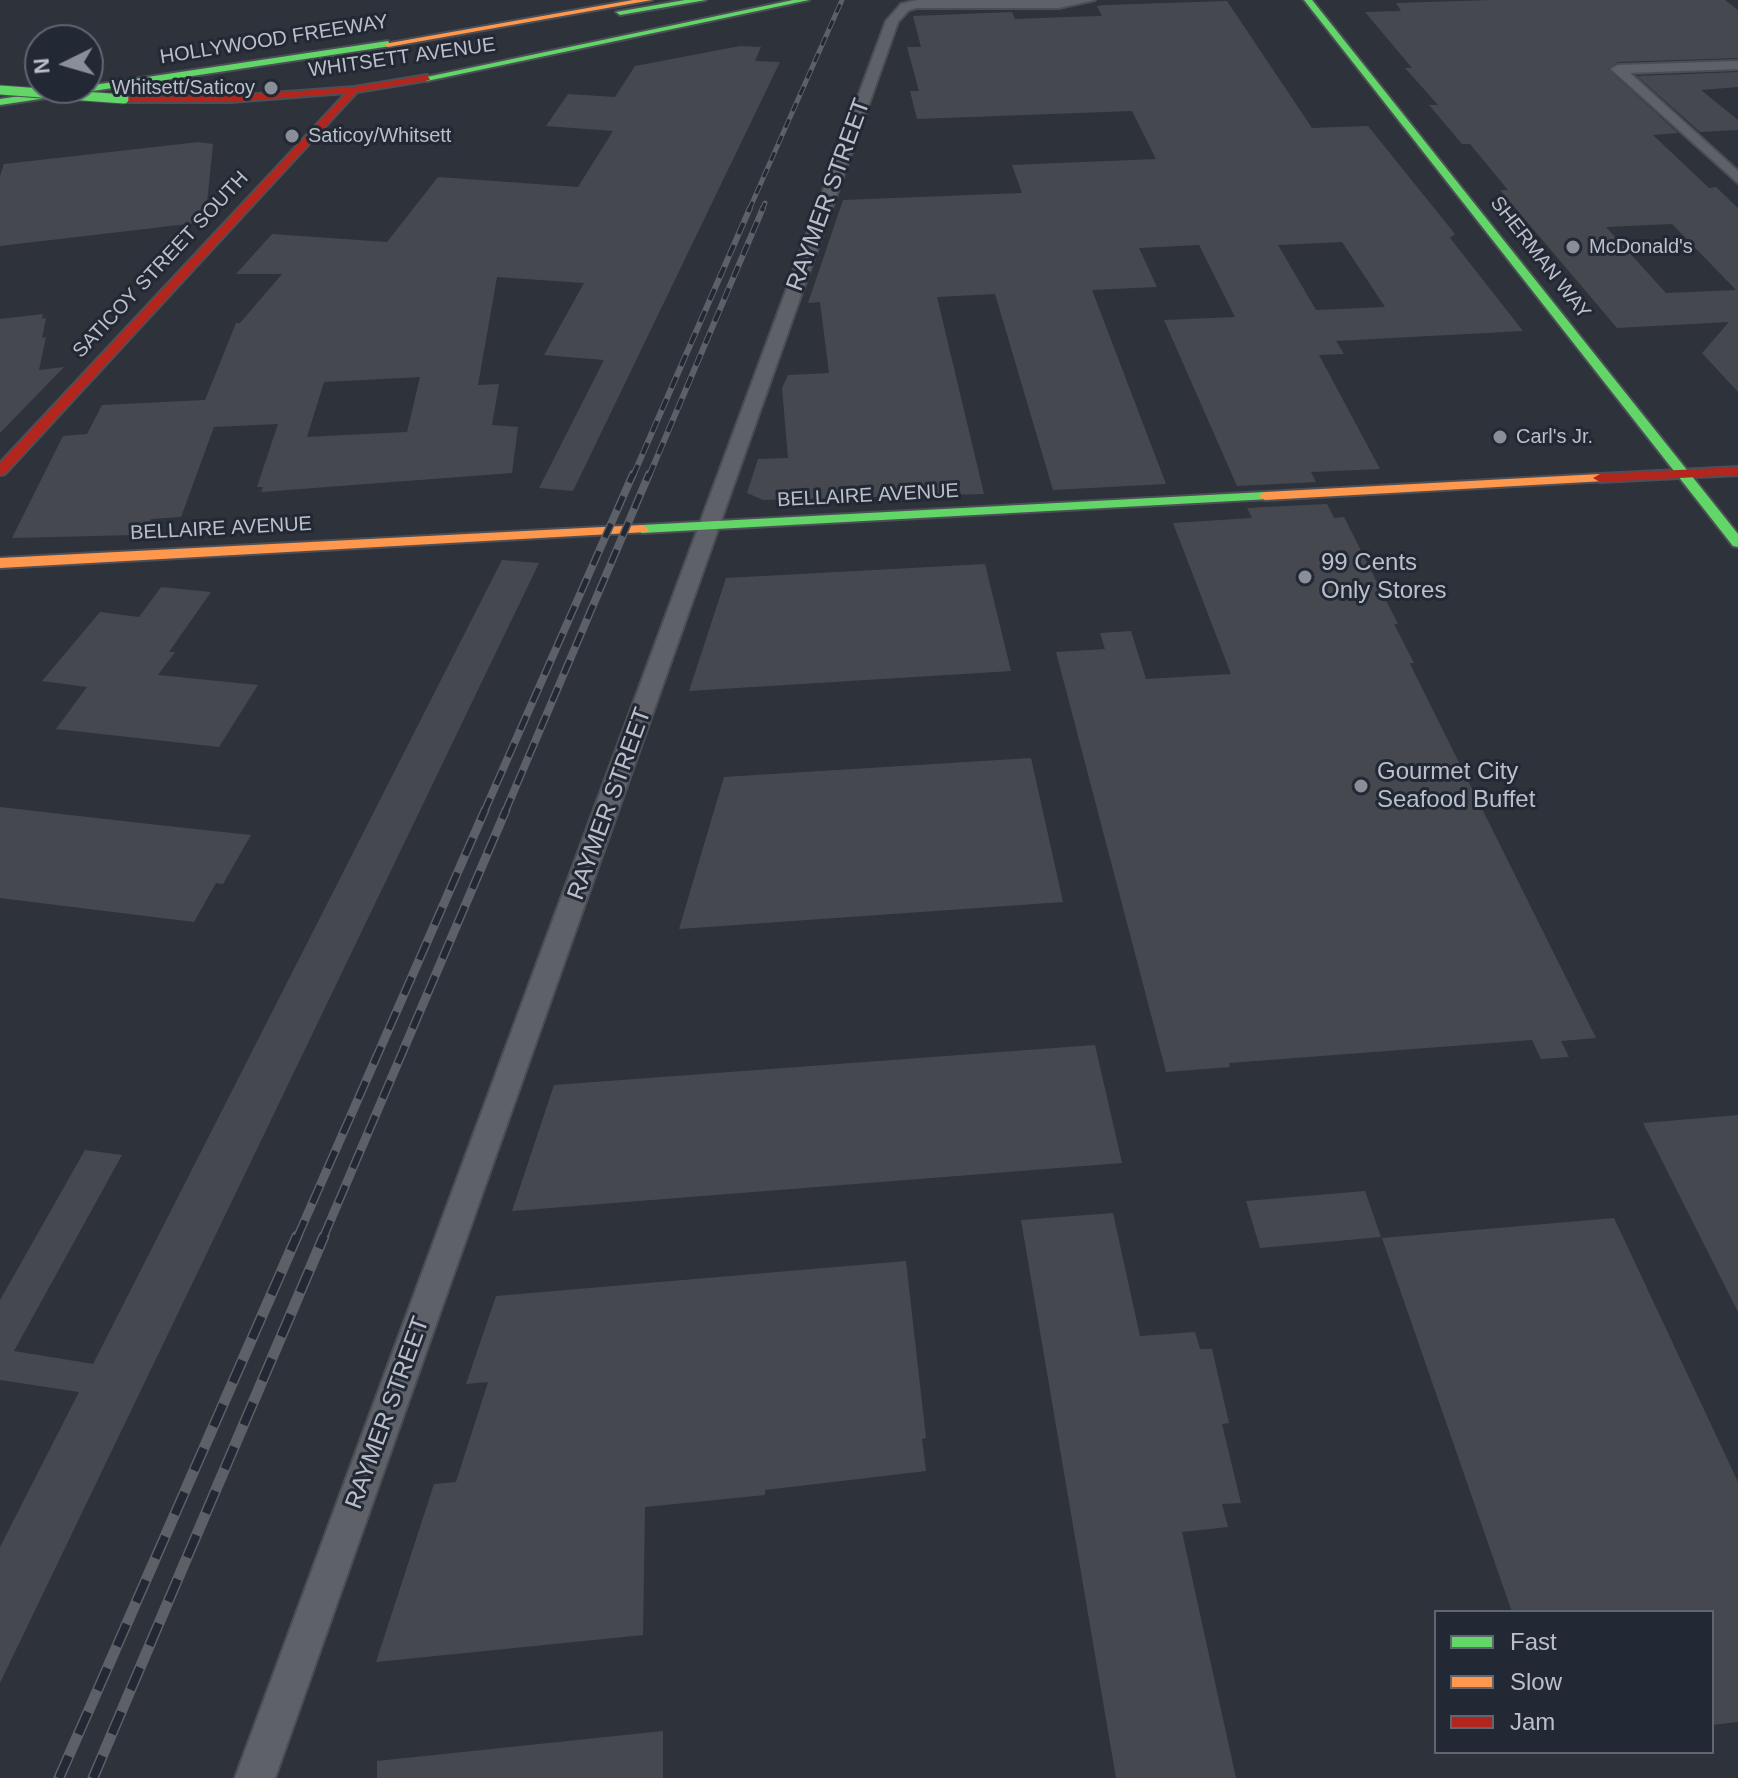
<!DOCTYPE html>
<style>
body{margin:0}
#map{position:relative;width:1738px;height:1778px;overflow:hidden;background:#2e323a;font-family:Arial,sans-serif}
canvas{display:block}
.legend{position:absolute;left:1434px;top:1610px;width:280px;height:144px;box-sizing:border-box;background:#222935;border:2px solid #5f6571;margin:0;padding:10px 14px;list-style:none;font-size:24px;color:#babfca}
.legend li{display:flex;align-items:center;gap:16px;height:40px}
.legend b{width:40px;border:2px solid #5f6571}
.north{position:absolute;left:24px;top:24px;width:80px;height:80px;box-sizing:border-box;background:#222935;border:2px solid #5f6571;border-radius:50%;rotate:265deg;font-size:22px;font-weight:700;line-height:32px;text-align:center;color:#babfca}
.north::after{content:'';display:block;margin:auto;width:28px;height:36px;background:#898e98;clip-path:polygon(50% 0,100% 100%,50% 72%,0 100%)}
</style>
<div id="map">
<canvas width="1738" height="1778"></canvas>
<ul class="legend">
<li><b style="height:10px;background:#63d668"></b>Fast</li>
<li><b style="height:10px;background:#ff974d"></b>Slow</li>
<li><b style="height:10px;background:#b3261e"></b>Jam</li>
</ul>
<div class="north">N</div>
</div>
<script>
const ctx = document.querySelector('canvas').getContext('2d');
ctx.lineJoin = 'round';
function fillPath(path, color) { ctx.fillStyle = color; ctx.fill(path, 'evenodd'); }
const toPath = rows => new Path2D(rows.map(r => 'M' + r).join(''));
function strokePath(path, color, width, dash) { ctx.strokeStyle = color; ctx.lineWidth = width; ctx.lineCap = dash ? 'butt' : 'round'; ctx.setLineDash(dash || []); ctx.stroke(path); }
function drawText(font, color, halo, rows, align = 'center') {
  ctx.font = font + ' Arial,sans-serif'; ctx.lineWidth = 6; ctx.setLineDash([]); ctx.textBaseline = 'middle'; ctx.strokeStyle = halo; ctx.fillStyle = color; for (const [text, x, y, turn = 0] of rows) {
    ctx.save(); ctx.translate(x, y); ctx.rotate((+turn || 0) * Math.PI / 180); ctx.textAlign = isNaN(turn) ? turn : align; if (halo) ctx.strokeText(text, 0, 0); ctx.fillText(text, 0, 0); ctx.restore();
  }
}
fillPath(toPath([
 [1492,0,1725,0,1738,10,1738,58,1618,62,1608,69,1678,133,1653,135,1709,188,1716,187,1738,208,1738,392,1702,353,1729,322,1617,328,1500,190,1508,190,1470,144,1462,144,1429,105,1438,105,1405,68,1412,68,1365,12,1401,11,1396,3],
 [1672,224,1736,290,1666,293,1606,227],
 [1227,1,1312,128,1368,126,1455,234,1450,238,1523,331,1336,341,1344,354,1319,355,1380,469,1311,472,1316,482,1237,486,1164,320,1235,317,1199,245,1139,248,1157,287,1092,290,1166,484,1053,490,995,294,937,297,984,494,763,500,747,493,758,459,788,458,782,388,788,375,829,373,820,302,808,303,843,200,1022,193,1012,165,1156,159,1132,111,917,119,910,91,919,91,907,47,921,47,913,16,1012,12,1015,19,1067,17,1102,16,1097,6,1106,5],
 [1342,242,1385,307,1316,310,1278,245],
 [740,46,761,47,755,61,780,62,573,491,539,488,604,360,544,355,584,283,497,277,478,385,499,384,492,425,518,427,512,473,261,492,263,487,257,487,278,424,214,427,181,517,151,519,146,531,136,531,135,535,12,538,63,436,87,434,102,405,205,400,236,323,240,323,282,274,236,274,272,234,387,242,438,177,578,187,613,131,546,126,568,94,615,97,635,66],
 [420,377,407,432,307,437,324,382],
 [1738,72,1738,87,1701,90,1738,120,1738,130,1700,132,1637,76],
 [199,142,213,144,206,213,196,223,0,246,0,176,4,164],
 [43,314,42,319,46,318,42,338,46,337,39,370,64,367,0,433,0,319],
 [1327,504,1334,518,1344,517,1398,624,1394,624,1414,663,1410,663,1414,672,1596,1038,1561,1041,1569,1057,1541,1059,1532,1040,1229,1063,1230,1067,1166,1072,1056,652,1105,649,1100,633,1131,631,1146,679,1231,674,1173,523,1252,518,1247,508],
 [502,560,539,563,0,1683,0,1547,79,1392,0,1380,0,1300,85,1150,122,1155,14,1351,93,1364],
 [985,564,1011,671,689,691,726,578],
 [161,587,211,592,169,652,175,652,158,675,258,685,219,747,56,729,87,687,42,681,100,612,139,617],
 [1031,758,1063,902,679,929,724,777],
 [0,807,158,825,251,835,223,884,216,883,194,922,0,898],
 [1095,1045,1122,1163,512,1211,554,1085],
 [1738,1115,1738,1312,1643,1123],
 [1365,1191,1381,1237,1260,1248,1246,1201],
 [1113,1213,1140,1336,1195,1332,1200,1349,1212,1349,1229,1423,1222,1424,1241,1503,1222,1504,1228,1527,1182,1532,1236,1778,1116,1778,1021,1220],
 [1614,1218,1738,1482,1738,1722,1712,1725,1712,1612,1512,1612,1382,1238],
 [906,1261,926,1438,922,1439,926,1471,765,1490,765,1495,645,1507,643,1635,376,1662,434,1484,456,1482,488,1382,466,1384,496,1296],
 [663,1731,663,1778,377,1778,377,1761]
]), '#45494f');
const street = toPath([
 [917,0,1095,0,1059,8,917,8,909,10,898,22,275,1778,235,1778,886,21,901,4,917,0],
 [1738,61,1738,69,1630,73,1738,171,1738,183,1611,69,1618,65,1738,61]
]);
const fast = toPath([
 [685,0,706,0,620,15,616,12,685,0],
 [793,0,809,0,427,81,422,78,793,0],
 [1304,0,1312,0,1738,534,1738,547,1733,546,1304,0],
 [388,41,391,46,0,105,0,99,388,41],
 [1265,492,1272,496,1270,499,642,533,635,529,642,525,1265,492]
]);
const slow = toPath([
 [633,0,652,0,388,47,384,44,633,0],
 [1600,474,1605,475,1605,481,1265,500,1258,496,1265,492,1600,474],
 [642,525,649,529,647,532,0,568,0,558,642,525]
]);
const jam = toPath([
 [427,75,430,80,357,92,5,474,0,475,0,463,346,93,231,102,124,102,119,99,121,97,231,96,354,87,427,75],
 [1738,467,1738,475,1600,482,1593,478,1600,474,1738,467]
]);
strokePath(street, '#4a4d53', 4);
strokePath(fast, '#4c4f57', 4);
strokePath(slow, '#4c4f57', 4);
strokePath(jam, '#4c4f57', 4);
fillPath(street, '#5e6168');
fillPath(fast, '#63d668');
fillPath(slow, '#ff974d');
fillPath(jam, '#b3261e');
const railFar4 = toPath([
 [749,210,842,0],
 [762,210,765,203]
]);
const railFar3 = toPath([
 [633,476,750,208],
 [649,476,763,208]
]);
const railFar2 = toPath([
 [484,812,633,474],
 [505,812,649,474]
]);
const railFar1 = toPath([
 [297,1238,485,810],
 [323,1238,506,810]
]);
const rail = toPath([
 [59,1778,297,1236],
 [93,1778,324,1236]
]);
strokePath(railFar4, '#5d6066', 5);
strokePath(railFar3, '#5d6066', 6);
strokePath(railFar2, '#5d6066', 8);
strokePath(railFar1, '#5d6066', 9);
strokePath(rail, '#5d6066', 11);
strokePath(railFar4, '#222935', 3, [9]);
strokePath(railFar3, '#222935', 4, [12]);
strokePath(railFar2, '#222935', 5, [15]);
strokePath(railFar1, '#222935', 6, [19]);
strokePath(rail, '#222935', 8, [24]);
const fastBridge = toPath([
 [0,90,124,99]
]);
strokePath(fastBridge, '#4c4f57', 11, []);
strokePath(fastBridge, '#63d668', 9);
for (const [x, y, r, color] of [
 [271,88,8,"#898e98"],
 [292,136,8,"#898e98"],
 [1573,247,8,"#898e98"],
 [1500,437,8,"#898e98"],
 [1305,577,8,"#898e98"],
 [1361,786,8,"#898e98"]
]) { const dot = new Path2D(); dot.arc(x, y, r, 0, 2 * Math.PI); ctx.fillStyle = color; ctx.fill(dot); strokePath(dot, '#222935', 3); }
drawText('20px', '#babfca', '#222935', [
 ["HOLLYWOOD FREEWAY",274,40,-9],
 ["WHITSETT AVENUE",402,58,-8],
 ["SHERMAN WAY",1540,258,52],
 ["SATICOY STREET SOUTH",161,265,-47],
 ["BELLAIRE AVENUE",868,496,-3],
 ["BELLAIRE AVENUE",221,529,-3]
]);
drawText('20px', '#babfca', '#222935', [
 ["Whitsett/Saticoy",255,88,"right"],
 ["Saticoy/Whitsett",308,136],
 ["McDonald's",1589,247],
 ["Carl's Jr.",1516,437]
], 'left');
drawText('24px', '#babfca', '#222935', [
 ["RAYMER STREET",829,195,-70],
 ["RAYMER STREET",610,804,-70],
 ["RAYMER STREET",388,1413,-70]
]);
drawText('24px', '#babfca', '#222935', [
 ["99 Cents",1321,563],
 ["Only Stores",1321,591],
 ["Gourmet City",1377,772],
 ["Seafood Buffet",1377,800]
], 'left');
</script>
